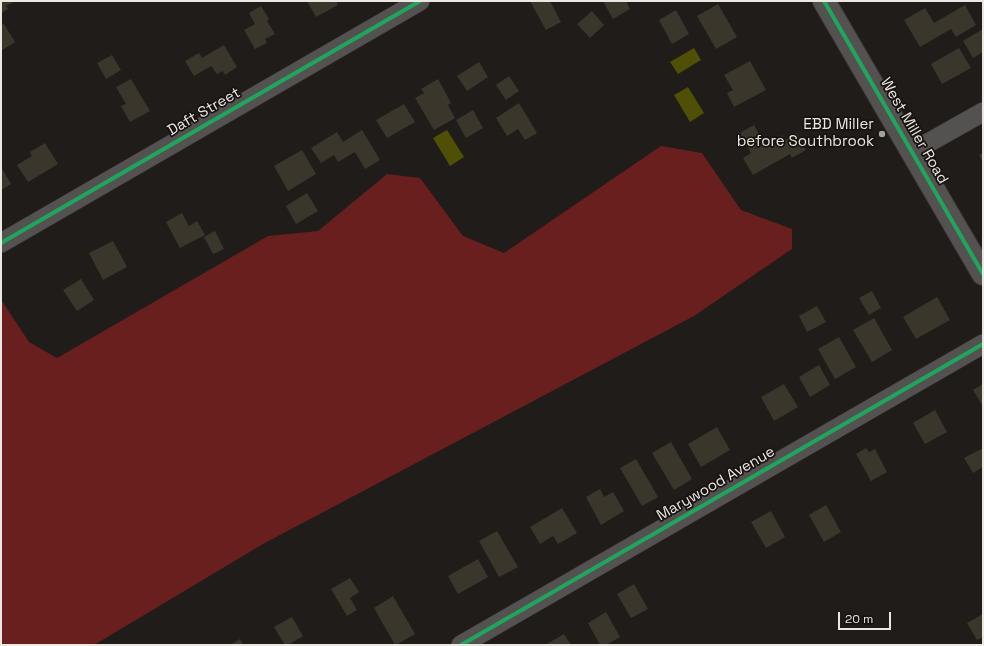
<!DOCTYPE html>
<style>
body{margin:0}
#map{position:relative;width:984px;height:646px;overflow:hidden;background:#1f1c19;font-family:"Space Grotesk",sans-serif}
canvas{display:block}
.frame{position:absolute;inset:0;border:2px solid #ebe8e4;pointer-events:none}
.scale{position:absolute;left:838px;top:612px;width:53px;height:18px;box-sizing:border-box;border:2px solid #ebe8e4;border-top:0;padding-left:5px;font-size:12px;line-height:14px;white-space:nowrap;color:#ebe8e4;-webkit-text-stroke:3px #18130e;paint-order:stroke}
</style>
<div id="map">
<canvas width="984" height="646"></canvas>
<div class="frame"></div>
<div class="scale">20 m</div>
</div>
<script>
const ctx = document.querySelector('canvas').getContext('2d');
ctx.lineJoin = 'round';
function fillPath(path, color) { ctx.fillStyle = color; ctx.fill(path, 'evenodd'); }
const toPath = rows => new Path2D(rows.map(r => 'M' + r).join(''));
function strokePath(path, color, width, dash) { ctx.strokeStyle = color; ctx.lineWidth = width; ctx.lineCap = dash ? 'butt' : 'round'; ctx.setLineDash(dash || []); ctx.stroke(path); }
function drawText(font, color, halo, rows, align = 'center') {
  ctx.font = font + ' "Space Grotesk",sans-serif'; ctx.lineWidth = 3.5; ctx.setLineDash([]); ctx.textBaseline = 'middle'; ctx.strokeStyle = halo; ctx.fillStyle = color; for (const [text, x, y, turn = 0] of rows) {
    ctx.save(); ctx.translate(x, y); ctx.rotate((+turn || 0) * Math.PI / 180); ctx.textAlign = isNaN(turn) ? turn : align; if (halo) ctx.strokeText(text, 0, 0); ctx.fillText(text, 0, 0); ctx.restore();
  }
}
fillPath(toPath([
 [661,146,702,153,741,210,792,229,792,249,694,316,263,544,94,645,1,645,1,301,2,301,29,342,57,358,268,236,318,231,387,174,420,178,463,236,504,253]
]), '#681f1e');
fillPath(toPath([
 [694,48,701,60,678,74,670,62],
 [688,87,704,113,690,122,674,95],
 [447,130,464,157,450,166,433,138]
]), '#4f4f05');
fillPath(toPath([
 [1,1,15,1,6,6,8,9,1,13],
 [307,1,336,1,338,5,316,17],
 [530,1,550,1,561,22,546,30],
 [603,1,626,1,630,9,613,19],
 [718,4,737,37,716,49,697,16],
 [965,5,976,25,956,37,951,29,920,47,904,20,925,8,934,23],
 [261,6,269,19,267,21,275,34,265,39,267,43,255,49,244,30,255,24,249,13],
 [676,10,689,34,672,44,659,20],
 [592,11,604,25,590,38,577,24],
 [4,24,15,42,1,51,1,25],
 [983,29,983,52,973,58,963,41],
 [224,45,237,67,225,75,223,71,217,74,211,66,194,76,185,61,199,53,202,58],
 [959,48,971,68,942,84,931,64],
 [112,55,121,70,106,79,97,63],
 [750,61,766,90,734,107,727,93,733,90,724,75],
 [479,62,488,77,467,91,457,76],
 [509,76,519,91,506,100,496,85],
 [131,79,150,111,130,122,121,106,126,104,116,87],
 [438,79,451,103,448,105,455,118,434,130,415,98,424,93,421,89],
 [519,103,537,133,525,140,518,129,507,136,496,118],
 [404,104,415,122,387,138,376,120],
 [473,110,483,128,466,138,456,120],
 [754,125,765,145,782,135,785,140,797,133,806,150,792,158,790,154,753,175,743,158,751,153,740,133],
 [362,130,380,160,365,169,355,152,338,162,334,155,321,163,311,148,337,132,343,142],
 [45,143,58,164,28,182,17,165,32,156,30,152],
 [302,150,316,174,288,191,274,166],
 [983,153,983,162,979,155],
 [1,167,11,184,1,190],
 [307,193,318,211,296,224,286,206],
 [182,213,189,226,197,221,205,235,180,248,166,222],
 [215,231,224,249,213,254,204,237],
 [113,241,127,267,103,280,89,253],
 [81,279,94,300,77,311,63,290],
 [872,291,881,308,869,315,859,298],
 [937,297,950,320,916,339,903,317],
 [817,306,826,322,807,332,799,316],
 [874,318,892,350,872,362,853,330],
 [839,337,856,367,835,379,818,349],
 [819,365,830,385,810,397,799,377],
 [784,384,798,407,774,421,761,397],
 [983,384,983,405,982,405,973,390],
 [935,410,947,432,925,444,913,423],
 [717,427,730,450,701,467,688,444],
 [671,442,692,479,674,490,652,453],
 [866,448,869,452,875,449,887,472,871,481,856,454],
 [983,448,983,467,973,473,964,458],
 [636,459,658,497,642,506,620,468],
 [600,489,604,497,613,492,624,511,601,525,586,497],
 [826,505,841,532,824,542,809,515],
 [562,508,577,533,558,544,553,536,540,544,530,527],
 [771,511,785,537,766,548,751,522],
 [497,531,518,567,499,577,479,541],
 [478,559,488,577,458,594,448,576],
 [350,578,359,592,350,598,357,610,347,616,331,589],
 [634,584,648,609,631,618,617,594],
 [393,596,415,634,396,645,395,645,374,608],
 [606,612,620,637,606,645,600,645,588,623],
 [983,614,983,637,977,640,967,623],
 [292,617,303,636,288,645,285,645,274,627],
 [564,634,571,645,545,645],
 [240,639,243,645,230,645]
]), '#3b362c');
const street = toPath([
 [912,152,983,112],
 [1,243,420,1],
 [461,645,983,344]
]);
const secondary = toPath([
 [824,1,983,274]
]);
strokePath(street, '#3a3735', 20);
strokePath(secondary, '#3a3735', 24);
strokePath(street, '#545250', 19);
strokePath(secondary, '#545250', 22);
strokePath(toPath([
 [824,1,983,274],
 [1,243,420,1],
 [461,645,983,344]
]), '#20a55d', 4);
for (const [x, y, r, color] of [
 [882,134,4,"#a4a19d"]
]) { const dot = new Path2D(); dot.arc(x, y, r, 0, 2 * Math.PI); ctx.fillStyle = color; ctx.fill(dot); strokePath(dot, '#18130e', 1.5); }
drawText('15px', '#ebe8e4', '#18130e', [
 ["Daft Street",204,112,-30],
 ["West Miller Road",914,131,60],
 ["Marywood Avenue",716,484,-30]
]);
drawText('15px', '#ebe8e4', '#18130e', [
 ["EBD Miller",874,125],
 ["before Southbrook",874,142]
], 'right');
</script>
